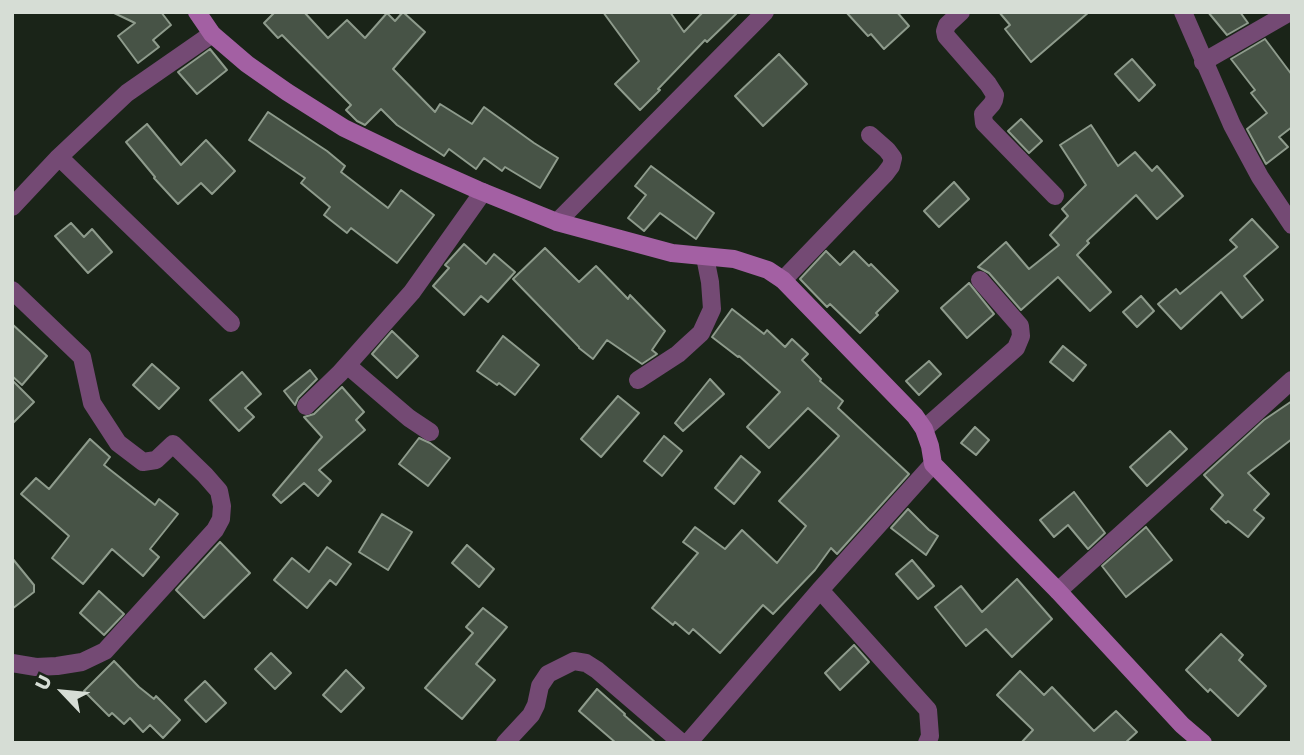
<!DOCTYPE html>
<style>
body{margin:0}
#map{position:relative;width:1304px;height:755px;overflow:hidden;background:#1a2418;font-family:Poppins,sans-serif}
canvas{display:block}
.frame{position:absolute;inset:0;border:14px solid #d6ddd5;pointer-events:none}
.north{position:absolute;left:28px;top:657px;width:70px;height:70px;-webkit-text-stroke:5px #1a2418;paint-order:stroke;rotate:296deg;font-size:19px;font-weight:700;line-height:28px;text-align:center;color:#d6ddd5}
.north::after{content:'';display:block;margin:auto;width:24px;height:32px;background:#d6ddd5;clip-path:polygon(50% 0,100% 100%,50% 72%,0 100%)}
</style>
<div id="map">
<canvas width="1304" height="755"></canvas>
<div class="frame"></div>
<div class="north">U</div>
</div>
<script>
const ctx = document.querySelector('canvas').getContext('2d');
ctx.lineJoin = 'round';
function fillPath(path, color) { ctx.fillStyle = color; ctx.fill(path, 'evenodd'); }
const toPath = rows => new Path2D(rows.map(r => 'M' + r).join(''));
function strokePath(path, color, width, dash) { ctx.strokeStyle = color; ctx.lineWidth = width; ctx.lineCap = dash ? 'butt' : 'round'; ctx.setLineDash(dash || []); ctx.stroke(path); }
const building = toPath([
 [112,12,161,12,171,25,153,40,159,47,138,63,118,36,135,23,112,12],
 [275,12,304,12,328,38,347,20,365,38,387,13,395,21,403,12,425,32,393,69,435,112,440,104,472,124,484,107,534,143,558,158,540,188,505,167,502,171,484,158,476,169,449,149,444,156,397,125,381,109,365,125,357,121,346,110,351,105,282,35,278,38,264,23,275,12],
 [603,12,670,12,684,32,703,12,738,12,707,42,705,40,658,89,660,90,640,110,615,84,639,61,603,12],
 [846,12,897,12,909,26,884,49,871,34,868,36,846,12],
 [999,12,1089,12,1031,62,1005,29,1010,25,999,12],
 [1208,12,1240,12,1248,23,1227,35,1208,12],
 [1265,39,1292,75,1292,127,1279,137,1288,147,1266,164,1247,129,1267,113,1251,93,1255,90,1231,59,1265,39],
 [210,49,227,70,197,94,178,72,210,49],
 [779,54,807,84,763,126,735,96,779,54],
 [1132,59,1155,85,1139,101,1115,74,1132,59],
 [268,112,327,151,345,166,341,172,388,208,401,190,434,215,397,263,351,228,347,233,324,215,330,207,301,183,305,178,249,140,268,112],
 [1021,119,1042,141,1029,153,1008,131,1021,119],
 [147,124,181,165,206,140,235,171,212,194,201,183,178,204,154,178,155,177,126,142,147,124],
 [1091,125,1118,166,1135,152,1152,171,1157,166,1183,196,1157,219,1136,195,1087,241,1089,243,1077,255,1111,292,1090,311,1058,277,1021,310,989,273,978,267,1006,242,1029,269,1059,245,1050,235,1068,216,1062,209,1086,185,1060,145,1091,125],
 [651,166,714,213,696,239,660,213,644,231,628,218,646,195,635,186,651,166],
 [954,182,969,199,939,227,924,211,954,182],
 [1252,219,1278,247,1244,276,1263,300,1242,318,1221,292,1181,329,1158,304,1176,289,1180,294,1237,247,1230,240,1252,219],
 [71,223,84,237,92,229,112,252,88,273,55,236,71,223],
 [464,244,486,264,494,254,515,272,488,302,481,296,464,315,433,286,449,268,445,265,464,244],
 [545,248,579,282,596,266,628,299,630,295,665,331,652,350,657,354,642,364,607,340,593,359,579,348,579,347,513,279,545,248],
 [826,251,840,265,854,251,869,266,871,264,898,291,876,313,878,315,860,333,830,304,827,307,800,279,826,251],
 [969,283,994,314,967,338,941,308,969,283],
 [1141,296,1154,311,1137,327,1123,312,1141,296],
 [732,309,764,334,767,330,785,347,792,339,808,354,802,360,821,379,820,381,843,401,838,408,909,474,837,554,831,548,815,570,773,614,763,605,720,653,693,629,689,634,675,622,673,625,652,608,698,553,683,542,695,527,725,549,742,530,777,563,806,526,779,501,839,436,808,408,769,448,747,427,780,392,739,356,738,357,712,337,732,309],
 [12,324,47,356,22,385,12,376,12,324],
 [392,331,418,356,397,378,372,354,392,331],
 [503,336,539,365,515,395,499,383,497,385,477,371,503,336],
 [1063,346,1086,365,1073,381,1050,362,1063,346],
 [929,361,941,374,919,395,906,381,929,361],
 [152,364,179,388,159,409,133,385,152,364],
 [310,370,317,379,298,398,295,405,284,391,310,370],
 [242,372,261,394,245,408,254,417,239,431,210,400,242,372],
 [710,379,724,394,683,431,675,423,710,379],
 [12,380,34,402,12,424,12,380],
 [342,387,364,412,356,420,365,430,319,470,331,481,318,496,304,483,281,503,273,495,322,437,304,417,314,414,342,387],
 [618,396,639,413,601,457,581,439,618,396],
 [1292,401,1292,439,1248,473,1269,494,1254,510,1264,518,1248,537,1228,521,1226,523,1211,509,1223,495,1204,475,1264,420,1292,401],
 [975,427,989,440,976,455,961,443,975,427],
 [1170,431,1187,449,1147,486,1130,467,1170,431],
 [664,436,682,451,662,476,644,461,664,436],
 [419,438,430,443,450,458,428,486,399,464,419,438],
 [90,439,110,457,104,465,155,505,159,499,178,514,150,549,159,557,143,576,112,549,83,584,52,558,69,536,21,494,36,478,49,489,90,439],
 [741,456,760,472,734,504,715,488,741,456],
 [1074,492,1105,533,1088,549,1068,525,1054,537,1040,520,1074,492],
 [908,509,929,530,938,536,926,555,891,528,908,509],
 [382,514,412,532,388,570,359,552,382,514],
 [1146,527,1172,560,1126,597,1102,566,1146,527],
 [220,542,250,573,204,618,176,590,220,542],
 [467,545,494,569,479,587,452,563,467,545],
 [327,547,351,564,336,585,330,580,307,608,274,580,292,558,309,572,327,547],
 [12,558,34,585,34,592,12,609,12,558],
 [912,560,934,586,918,599,896,574,912,560],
 [1017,579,1052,619,1012,657,986,629,966,646,935,607,961,586,982,612,1017,579],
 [99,591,124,614,104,635,80,613,99,591],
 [483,608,507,627,476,664,495,680,462,719,425,688,473,633,466,627,483,608],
 [1221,634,1243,655,1239,660,1266,686,1238,716,1210,689,1208,692,1186,670,1221,634],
 [854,645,869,662,840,690,825,673,854,645],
 [271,653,291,673,275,689,255,669,271,653],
 [114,661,139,687,154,699,156,696,180,720,163,738,150,725,143,732,130,718,124,724,112,713,109,716,84,691,114,661],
 [346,670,364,688,341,712,323,695,346,670],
 [1020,671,1044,695,1052,687,1094,731,1116,711,1137,732,1125,743,1021,743,1033,730,997,695,1020,671],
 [205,681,226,703,206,722,185,700,205,681],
 [597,689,625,714,624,715,656,743,616,743,579,711,597,689]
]);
fillPath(building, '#475346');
strokePath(building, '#8e9b8c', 2);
strokePath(toPath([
 [961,12,947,25,945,31,946,36,988,84,995,95,994,100,992,104,983,114,984,123,1055,196],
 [1183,12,1232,125,1260,177,1292,225],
 [1203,62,1290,12],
 [59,157,231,323],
 [12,207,59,157,127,93,212,34],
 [557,222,765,12],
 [783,280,885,174,891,166,893,158,887,150,870,135],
 [12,290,82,357,92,403,118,443,143,462,156,460,173,444,205,475,219,491,222,506,221,519,215,530,105,651,82,662,57,666,36,667,12,663],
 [347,365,409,418,430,432],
 [638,380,678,354,701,333,712,309,710,282,705,257],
 [306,406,340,373,412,292,483,192],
 [924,429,1016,348,1021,336,1020,326,980,280],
 [820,590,928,710,930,736,927,743],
 [1058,591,1292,380],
 [505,743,531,715,536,705,540,686,548,674,574,661,586,663,597,670,682,743],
 [688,743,820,590,933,464]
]), '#744a74', 18);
strokePath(toPath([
 [197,12,212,34,247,64,287,92,344,128,415,162,478,190,557,222,672,253,734,259,768,270,783,280,915,416,924,429,930,446,933,464,1058,591,1182,725,1203,743]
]), '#a360a3', 18);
</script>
